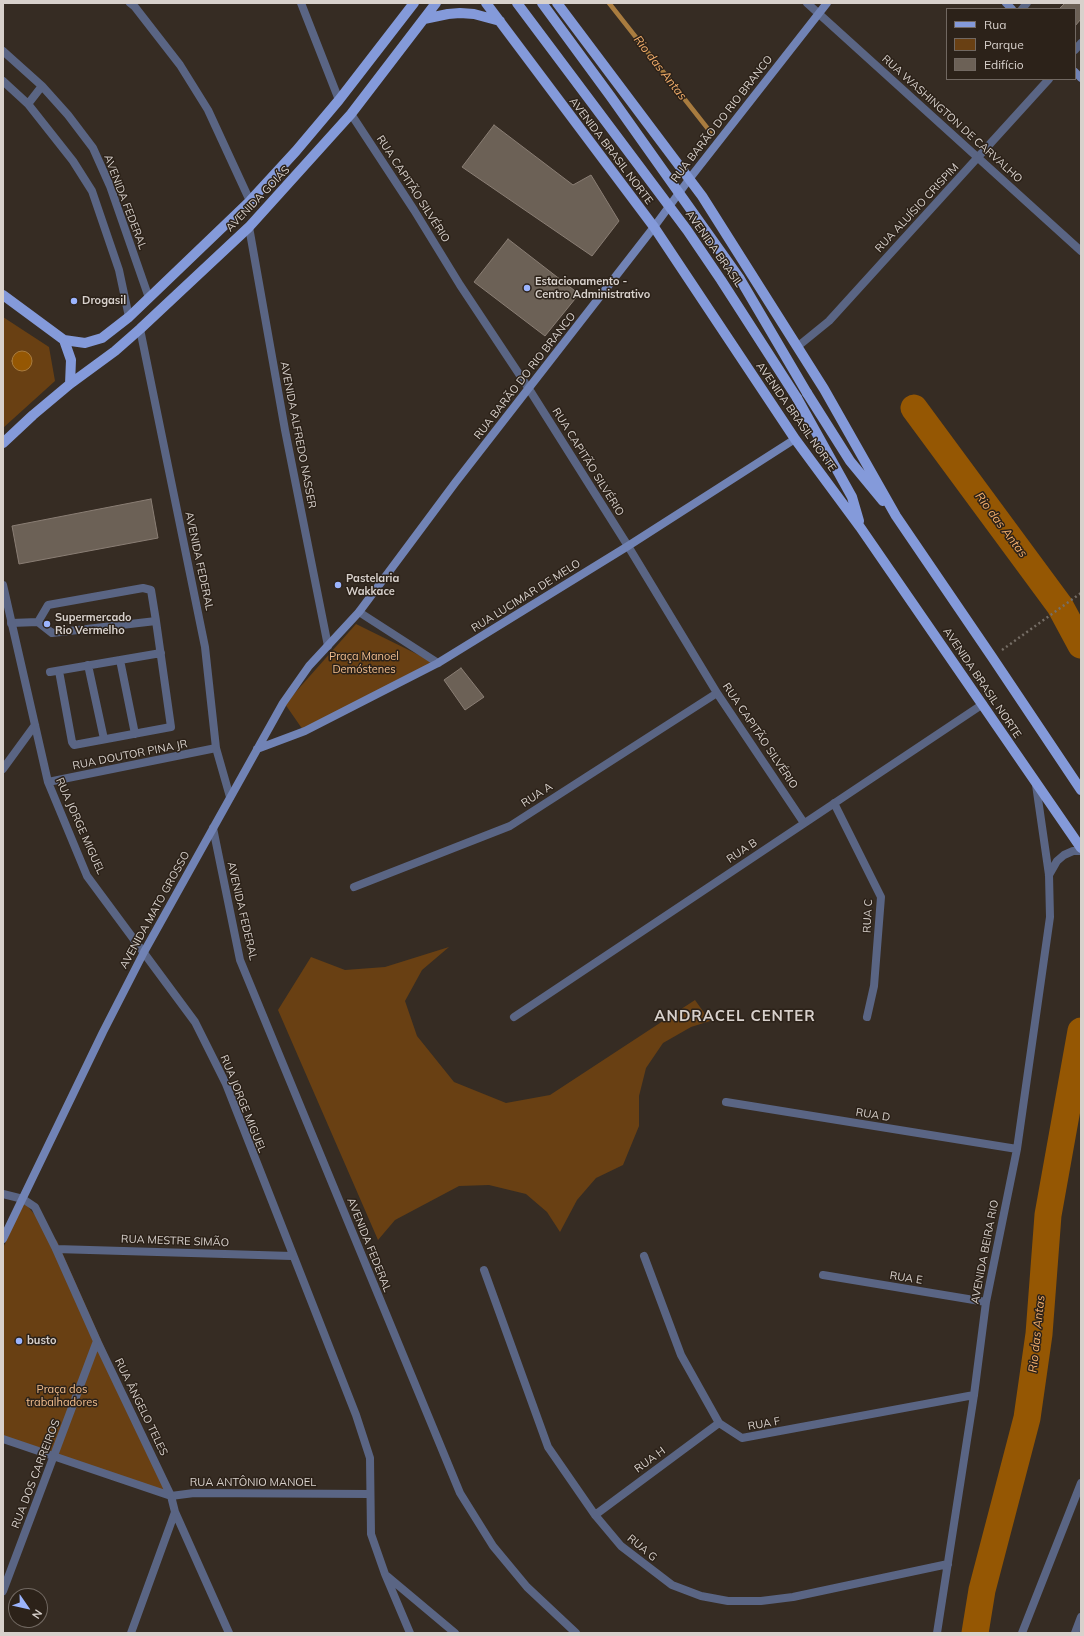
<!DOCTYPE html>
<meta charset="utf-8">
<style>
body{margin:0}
#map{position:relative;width:1084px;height:1636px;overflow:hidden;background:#362c23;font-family:Mulish,sans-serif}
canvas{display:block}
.frame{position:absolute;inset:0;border:4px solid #d8d1cc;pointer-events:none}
.legend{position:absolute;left:946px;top:8px;width:130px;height:72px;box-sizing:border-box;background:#2c2219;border:1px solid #716861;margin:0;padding:5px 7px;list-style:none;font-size:12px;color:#d8d1cc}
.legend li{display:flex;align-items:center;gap:8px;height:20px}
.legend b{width:20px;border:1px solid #716861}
.north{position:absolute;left:8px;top:1588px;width:40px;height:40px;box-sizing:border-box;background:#2c2219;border:1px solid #716861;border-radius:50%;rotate:124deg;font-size:11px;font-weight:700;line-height:16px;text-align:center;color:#d8d1cc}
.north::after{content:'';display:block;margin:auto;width:14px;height:18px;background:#9bb4fd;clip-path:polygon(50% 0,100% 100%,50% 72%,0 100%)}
</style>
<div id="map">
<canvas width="1084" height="1636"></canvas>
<div class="frame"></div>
<ul class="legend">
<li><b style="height:5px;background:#849ada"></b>Rua</li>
<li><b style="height:11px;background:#694013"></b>Parque</li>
<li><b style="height:11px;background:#6c6156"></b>Edifício</li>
</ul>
<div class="north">N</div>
</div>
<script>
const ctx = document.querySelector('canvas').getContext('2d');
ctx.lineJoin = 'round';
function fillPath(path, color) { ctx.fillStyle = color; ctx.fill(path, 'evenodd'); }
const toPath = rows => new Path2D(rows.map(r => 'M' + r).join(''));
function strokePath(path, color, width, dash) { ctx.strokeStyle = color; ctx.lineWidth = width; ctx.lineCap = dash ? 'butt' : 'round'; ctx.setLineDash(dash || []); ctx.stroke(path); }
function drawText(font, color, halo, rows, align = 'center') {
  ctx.font = font + ' Mulish,sans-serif'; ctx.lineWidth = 3; ctx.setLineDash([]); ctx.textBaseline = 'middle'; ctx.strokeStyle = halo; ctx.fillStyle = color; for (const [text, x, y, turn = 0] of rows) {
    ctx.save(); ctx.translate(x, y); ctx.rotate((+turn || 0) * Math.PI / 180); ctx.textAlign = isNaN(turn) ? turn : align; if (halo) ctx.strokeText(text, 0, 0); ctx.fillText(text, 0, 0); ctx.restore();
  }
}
fillPath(toPath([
 [3,317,49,347,55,381,3,428],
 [356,624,433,662,303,730,285,704],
 [449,947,422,970,405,1001,417,1036,454,1082,506,1103,550,1095,695,1000,710,1021,691,1027,663,1043,646,1068,639,1096,639,1126,623,1165,596,1178,577,1200,560,1232,547,1212,526,1194,489,1185,459,1186,395,1220,378,1240,278,1010,311,957,345,970,385,967],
 [24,1202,57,1241,169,1493,3,1438,3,1248]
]), '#694013');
const water = toPath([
 '12 361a10 10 0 1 1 20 0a10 10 0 1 1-20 0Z'
]);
fillPath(water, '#955703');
strokePath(water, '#a97c3f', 1);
strokePath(toPath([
 [609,3,712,134]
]), '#a97c3f', 4.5);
strokePath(toPath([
 [914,408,1060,606,1081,645],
 [975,1633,982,1590,1027,1418,1039,1334,1048,1215,1081,1031]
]), '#955703', 27);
const building = toPath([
 [1065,3,1081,3,1081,19,1075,26,1075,9,1059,9,1065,3],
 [494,125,573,185,591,175,619,221,592,256,462,167,494,125],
 [508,239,579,294,545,336,474,282,508,239],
 [151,499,158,538,19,564,12,526,151,499],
 [461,668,484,697,465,710,444,680,461,668]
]);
fillPath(building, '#6c6156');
strokePath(building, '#8a7e74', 1);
strokePath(toPath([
 [1002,650,1081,593]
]), '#766e66', 2.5, [2, 3]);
strokePath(toPath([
 [11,623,38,622,52,633,156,621,151,590,143,588,48,605,38,622],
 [120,660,135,734],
 [88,665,104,739],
 [59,671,72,742,74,745,171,727,156,621],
 [50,672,161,653]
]), '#5a6584', 8);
strokePath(toPath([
 [130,3,135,7,180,65,208,110,250,201],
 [301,3,339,100],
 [807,3,1081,251],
 [1022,9,1027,3],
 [1075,50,1081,43],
 [3,51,42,86,68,115,93,148,110,186,149,298],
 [3,81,28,104,73,161,92,191,119,270,129,317],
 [28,104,42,86],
 [351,114,414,210,460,285,529,389,628,546,717,693,804,823],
 [249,227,285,430,328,646],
 [140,329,205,647,216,748,230,797],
 [797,347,829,321,1049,79],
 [3,585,48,782,87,876,195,1022,226,1084,356,1415,370,1458,371,1534,385,1574,410,1633],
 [359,612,438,663],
 [3,769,35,725],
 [48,782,216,748],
 [834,803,881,897,874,986,867,1017],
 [213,828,240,960,460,1493,493,1546,527,1587,576,1633],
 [1049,875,1057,861,1064,855,1073,851,1081,851],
 [354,887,510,826,717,693],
 [514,1017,983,704],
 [726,1102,1017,1149],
 [3,1194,23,1199,35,1207,56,1249,97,1341,171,1496,175,1512,229,1633],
 [56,1249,292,1256],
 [644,1256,681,1355,719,1423,742,1438,974,1395],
 [484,1270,548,1447,595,1515,621,1546,672,1585,701,1596,728,1601,761,1601,793,1597,948,1564],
 [823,1275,986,1302],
 [3,1439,171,1496,194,1493,369,1494],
 [595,1515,719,1423],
 [387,1576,455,1633],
 [3,1591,97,1341],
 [131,1633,175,1512],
 [937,1633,974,1395,986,1302,1017,1149,1050,917,1049,875,1036,785],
 [1022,1633,1081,1483],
 [1075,1633,1081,1617]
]), '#5a6584', 8);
strokePath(toPath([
 [1006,3,1012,9],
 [1075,72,1081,78],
 [257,749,305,731,438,663,628,546,795,439],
 [3,1239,103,1032,144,952,283,703,309,666,359,612,455,483,654,227,690,178,827,3]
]), '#7183b5', 8);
strokePath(toPath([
 [486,3,654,227,795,439,860,527,1081,848],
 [557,3,702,196,824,389,896,516,992,657,1081,790],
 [424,19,448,14,460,13,474,14,500,21],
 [3,295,64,340,85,343,102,338,129,317,250,201,296,151,339,100,414,3],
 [64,340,71,360,70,384],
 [807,393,850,461,883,501],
 [797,398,852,497,859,521],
 [3,443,33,415,70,384,115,351,140,329,249,227,351,114,436,3]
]), '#849ada', 10);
strokePath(toPath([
 [517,3,687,230,721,280,797,398],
 [542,3,611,97,740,279,807,393]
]), '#849ada', 10);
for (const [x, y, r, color] of [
 [527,288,4,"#9bb4fd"],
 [74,301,4,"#9bb4fd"],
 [338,585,4,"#9bb4fd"],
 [47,624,4,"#9bb4fd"],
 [19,1341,4,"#9bb4fd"]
]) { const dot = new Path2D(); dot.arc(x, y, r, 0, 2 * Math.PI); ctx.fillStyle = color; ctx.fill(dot); strokePath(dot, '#2c2219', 1.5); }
drawText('11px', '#d8d1cc', '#2c2219', [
 ["RUA BARÃO DO RIO BRANCO",722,119,-52],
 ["RUA WASHINGTON DE CARVALHO",952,119,42],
 ["AVENIDA BRASIL NORTE",611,151,53],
 ["RUA CAPITÃO SILVÉRIO",413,189,57],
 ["AVENIDA GOIÁS",258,199,-46],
 ["AVENIDA FEDERAL",125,202,69],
 ["RUA ALUÍSIO CRISPIM",917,208,-47],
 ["AVENIDA BRASIL",714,249,55],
 ["RUA BARÃO DO RIO BRANCO",525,376,-52],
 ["AVENIDA BRASIL NORTE",796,417,55],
 ["AVENIDA ALFREDO NASSER",298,435,79],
 ["RUA CAPITÃO SILVÉRIO",588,462,58],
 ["AVENIDA FEDERAL",199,561,78],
 ["RUA LUCIMAR DE MELO",526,596,-32],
 ["AVENIDA BRASIL NORTE",982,683,56],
 ["RUA CAPITÃO SILVÉRIO",760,736,56],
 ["RUA DOUTOR PINA JR",130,755,-11],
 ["RUA A",537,795,-33],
 ["RUA JORGE MIGUEL",80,826,66],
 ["RUA B",742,851,-34],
 ["AVENIDA MATO GROSSO",155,910,-61],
 ["AVENIDA FEDERAL",242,911,77],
 ["RUA C",868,916,-87],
 ["RUA JORGE MIGUEL",243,1104,68],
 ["RUA D",873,1115,9],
 ["RUA MESTRE SIMÃO",175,1241,2],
 ["AVENIDA FEDERAL",369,1245,68],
 ["AVENIDA BEIRA RIO",985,1252,-79],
 ["RUA E",906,1278,9],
 ["RUA ÂNGELO TELES",141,1407,64],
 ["RUA F",764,1424,-10],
 ["RUA H",650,1460,-36],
 ["RUA DOS CARREIROS",36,1474,-69],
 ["RUA ANTÔNIO MANOEL",253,1483],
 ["RUA G",642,1548,40]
]);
drawText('bold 11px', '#d8d1cc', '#2c2219', [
 ["Estacionamento -",535,282],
 ["Centro Administrativo",535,295],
 ["Drogasil",82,301],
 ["Pastelaria",346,579],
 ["Wakkace",346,592],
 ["Supermercado",55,618],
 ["Rio Vermelho",55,631],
 ["busto",27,1341]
], 'left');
drawText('11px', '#f3be8e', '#2c2219', [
 ["Praça Manoel",364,657],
 ["Demóstenes",364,670],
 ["Praça dos",62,1390],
 ["trabalhadores",62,1403]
]);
drawText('italic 12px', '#f3ae6b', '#2c2219', [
 ["Rio das Antas",660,68,52],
 ["Rio das Antas",1001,525,53],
 ["Rio das Antas",1037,1334,-84]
]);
ctx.letterSpacing = '1px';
drawText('bold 15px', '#d8d1cc', '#2c2219', [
 ["ANDRACEL CENTER",735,1016]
]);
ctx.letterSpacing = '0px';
</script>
